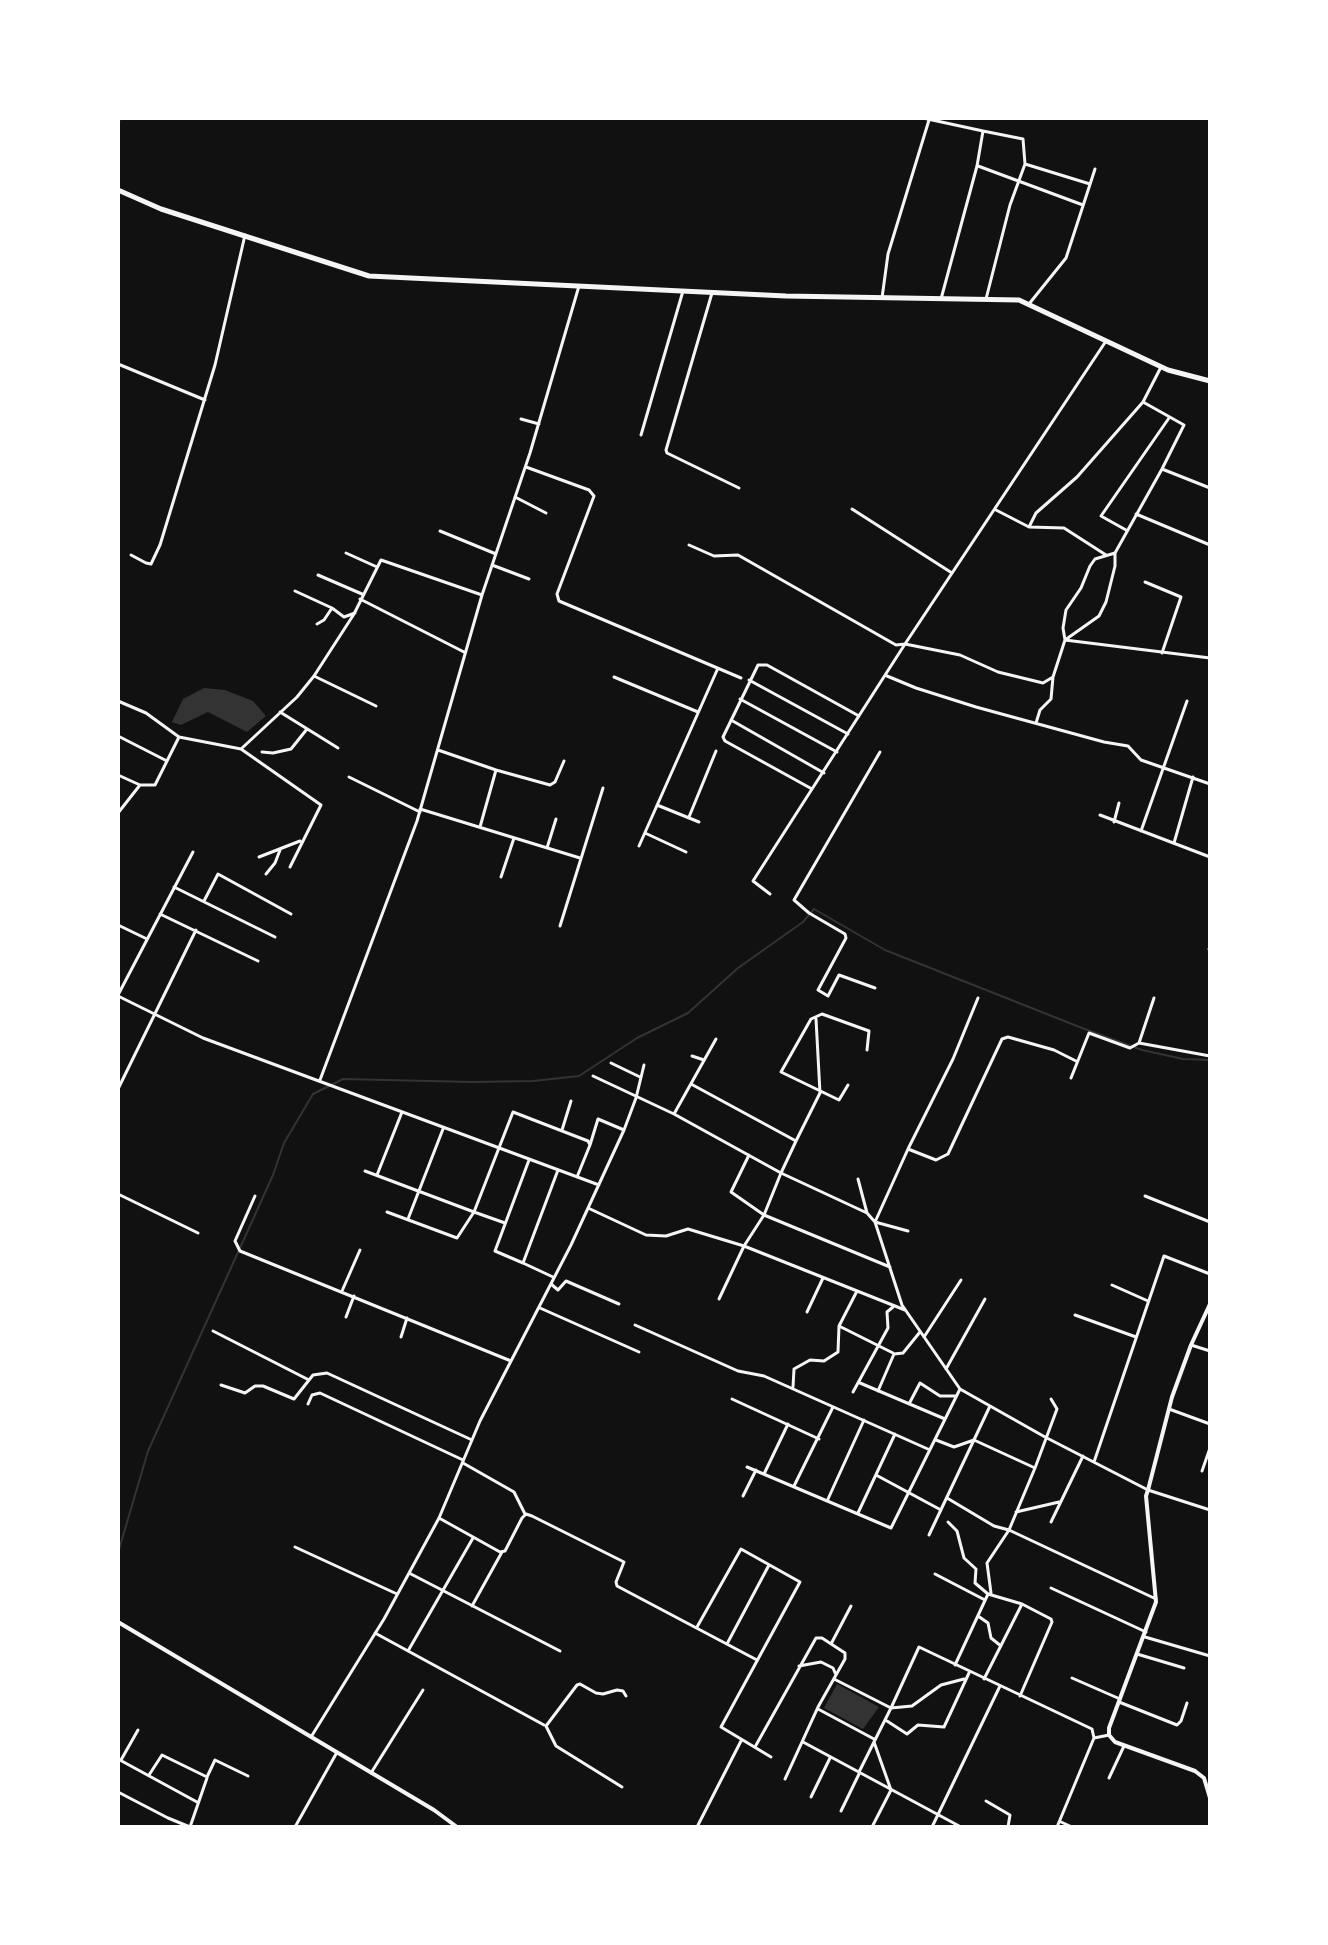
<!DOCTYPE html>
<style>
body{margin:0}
#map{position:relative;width:1328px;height:1945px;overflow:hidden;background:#111;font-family:Rubik,sans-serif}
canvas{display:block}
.frame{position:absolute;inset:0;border:120px solid #fff;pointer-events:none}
</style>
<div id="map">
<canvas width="1328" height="1945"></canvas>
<div class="frame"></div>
</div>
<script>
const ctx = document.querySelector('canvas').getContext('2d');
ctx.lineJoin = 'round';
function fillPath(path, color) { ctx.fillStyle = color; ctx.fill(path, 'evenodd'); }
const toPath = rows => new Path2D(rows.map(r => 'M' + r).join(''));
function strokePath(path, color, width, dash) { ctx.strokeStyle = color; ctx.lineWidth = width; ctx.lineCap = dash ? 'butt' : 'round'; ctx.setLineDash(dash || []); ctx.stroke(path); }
fillPath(toPath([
 [204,688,225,690,253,701,266,716,247,732,208,712,181,725,172,722,183,699],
 [837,1684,879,1707,863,1729,824,1708]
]), '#333');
strokePath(toPath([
 [118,194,118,196],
 [118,1553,148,1451,273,1175,284,1143,313,1094,343,1079,472,1082,533,1081,579,1076,637,1038,688,1013,738,968,803,922,814,909,885,950,1082,1028,1142,1050,1183,1059,1210,1060]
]), '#333', 2);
strokePath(toPath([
 [923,118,983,131,977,166,941,299],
 [983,131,1023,139,1025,164,1010,205,986,299],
 [1025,164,1090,184],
 [978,166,1083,205],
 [712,293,666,450,667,453,739,488],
 [882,298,888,254,929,120],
 [1029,304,1066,258,1095,169],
 [118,364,205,400],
 [521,419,539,424],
 [641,435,683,291],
 [526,467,589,490,594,496,557,594,559,601,741,678],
 [1162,469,1210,488],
 [515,497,546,513],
 [852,509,952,573],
 [996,510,1029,527,1064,528,1106,555],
 [1136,514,1210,545],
 [1029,527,1036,513,1077,477,1143,402],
 [1126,530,1101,516,1169,418],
 [440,531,496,554],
 [689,545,714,556,738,555,896,645,905,644,960,655,998,672,1043,683,1053,677],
 [346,553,377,567],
 [1115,553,1095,559,1090,566,1081,588,1066,610,1063,628,1065,640,1210,658],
 [131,555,146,563,151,564,160,545,215,365,245,235],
 [492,565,529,579],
 [318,575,362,594],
 [1145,582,1181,597,1162,653],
 [295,591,332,608,344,617,355,613],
 [360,599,464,652],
 [317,624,324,620,332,608],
 [314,676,376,706],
 [887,676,916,688,976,707,1104,742,1128,746,1141,760,1210,784],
 [614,677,698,712],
 [749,680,848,734],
 [740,699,837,752],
 [118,701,146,713,179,737],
 [280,712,338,748],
 [731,720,824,773],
 [1036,723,1040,710,1051,699,1053,677,1065,640,1099,616,1106,602,1115,566,1115,553,1162,469,1184,425,1143,402,1161,367],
 [118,736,167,761],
 [241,749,321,805,290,867],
 [438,750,496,770,480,827],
 [262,752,273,753,291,749,307,729],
 [496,770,550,785,555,782,564,761],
 [118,775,140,785],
 [349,777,420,812],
 [812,789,725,741,723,737,758,665,767,665,859,716],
 [657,805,699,822],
 [420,809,580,858],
 [118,813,140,785,155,785,179,737,241,749,297,697,314,676,354,614,381,560,482,595,530,453,579,286],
 [1100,815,1210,857],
 [689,817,716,751],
 [1114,822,1119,803],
 [1141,831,1187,701],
 [645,833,686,852],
 [1174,843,1193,777],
 [639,846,718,668],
 [547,848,556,819],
 [259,857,300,841],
 [266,874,275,863,280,850],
 [501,877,514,838],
 [174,887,275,937],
 [770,894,753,881,905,644,1106,341],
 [204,901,218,874,291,914],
 [160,914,258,961],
 [118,925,147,939],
 [560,926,603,788],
 [1209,949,1210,949],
 [875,988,839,975,828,996,818,990,846,938,845,934,809,913,794,900,880,752],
 [118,995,193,852],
 [118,996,203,1038,599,1185],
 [978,998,953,1059,908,1149,875,1222,902,1305,960,1389,1045,1437,1148,1490,1210,1510],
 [1139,1043,1154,998],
 [692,1056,704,1060],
 [611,1063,640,1077],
 [593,1076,674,1114,781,1173,764,1215,890,1267],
 [1071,1078,1089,1033,1130,1048,1139,1043,1210,1056],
 [320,1080,417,821,482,595],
 [691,1084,796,1141,781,1173,867,1213,875,1222,908,1231],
 [848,1085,839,1100,781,1072,811,1019,822,1014,869,1031,867,1050],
 [118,1089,196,930],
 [674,1114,716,1039],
 [562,1130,571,1101],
 [796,1141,820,1093,816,1019],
 [590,1145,598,1119,624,1130],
 [908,1149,936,1160,948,1154,1002,1039,1008,1037,1054,1050,1076,1061],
 [365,1171,474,1212,457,1238,387,1212],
 [377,1175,402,1112],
 [858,1179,867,1213],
 [118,1194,198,1233],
 [255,1196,235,1241,240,1251,511,1361],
 [1145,1196,1210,1222],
 [588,1208,646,1235,666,1236,688,1229,744,1246,764,1215,731,1192,749,1155],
 [408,1219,443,1129],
 [505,1223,474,1212,513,1112,588,1141,590,1145,577,1177],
 [523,1263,495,1251,529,1160],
 [553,1277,523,1263,558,1170],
 [551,1284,558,1290,566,1281,619,1304],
 [1112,1285,1148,1301],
 [342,1291,360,1250],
 [719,1299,744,1246,905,1310],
 [540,1308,639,1352],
 [807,1312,823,1278],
 [1075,1315,1136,1337],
 [346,1317,354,1296],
 [635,1325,738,1371,764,1376,930,1450],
 [839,1326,893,1353],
 [213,1331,309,1380],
 [401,1337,407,1318],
 [924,1337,961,1280],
 [1191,1345,1210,1351],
 [946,1369,985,1299],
 [860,1383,945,1419],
 [221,1385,245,1393,255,1386,263,1386,294,1399,313,1375,327,1373,472,1440],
 [793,1387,794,1369,810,1360,824,1361,838,1352,839,1326,857,1291],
 [878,1391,894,1354,903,1353,920,1332],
 [853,1392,888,1328,887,1312,893,1307],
 [732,1399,819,1439],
 [308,1404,312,1395,320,1393,463,1460,463,1463,514,1492,525,1514],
 [909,1404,920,1383,940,1396,956,1396],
 [1169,1409,1210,1424],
 [936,1440,954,1447,974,1440,1035,1468],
 [1094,1462,1164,1256,1210,1274],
 [747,1467,891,1528,960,1389],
 [1202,1471,1210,1448],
 [764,1474,788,1424],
 [876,1475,941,1510],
 [794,1486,833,1407],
 [743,1496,756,1470],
 [947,1498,994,1526,1009,1530,1156,1599],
 [828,1499,864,1420],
 [1016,1512,1059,1502],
 [858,1513,895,1434],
 [439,1518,500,1552,505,1551,522,1518,526,1514,532,1516,624,1562,616,1582,617,1586,757,1660],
 [948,1522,957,1531,964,1558,976,1569,975,1583,988,1594],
 [1051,1522,1083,1456],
 [929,1535,990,1406],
 [295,1547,397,1594],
 [409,1573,560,1651],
 [935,1574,985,1600],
 [1051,1588,1146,1632],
 [991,1593,987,1563,1009,1530,1035,1468,1057,1409,1051,1399],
 [472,1606,502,1552],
 [978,1616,988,1623,991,1638,1001,1646],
 [697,1627,741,1549,800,1582,721,1727,771,1757],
 [375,1633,544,1725],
 [1145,1637,1210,1656],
 [728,1642,769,1565],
 [831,1644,851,1606],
 [408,1651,473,1538],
 [1137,1654,1184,1668],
 [955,1665,988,1594,1022,1604,1051,1619,1052,1622,1020,1696],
 [799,1666,821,1662,833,1668,836,1675],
 [1072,1678,1120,1699],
 [834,1679,891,1708,859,1772],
 [984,1679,1022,1604],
 [1119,1702,1177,1725,1181,1721,1187,1703],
 [891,1708,919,1647,1092,1729,1094,1738],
 [891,1708,912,1706,941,1685,964,1679],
 [818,1709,874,1739],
 [887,1721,907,1734,918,1725,944,1727,969,1673],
 [311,1737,384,1619,439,1518,480,1421,571,1245,624,1130,636,1098,644,1065],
 [803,1742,961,1827],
 [755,1747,816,1638,822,1638,845,1653,845,1659,818,1707,785,1779],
 [118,1759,197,1802],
 [121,1760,138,1730],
 [371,1773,423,1690],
 [149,1775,162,1755,207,1777,215,1760,248,1776],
 [1109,1778,1124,1746],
 [622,1787,556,1746,546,1726,577,1685,580,1684,596,1693,603,1694,617,1690,623,1691,626,1696],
 [118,1792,168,1818,190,1827],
 [811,1797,830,1758],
 [986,1801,1010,1815,1008,1827],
 [841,1811,859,1774],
 [1061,1822,1072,1827],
 [190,1827,207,1778],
 [295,1827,336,1754],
 [697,1827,741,1741],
 [872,1827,891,1790,874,1742],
 [932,1827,1000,1686],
 [1057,1827,1094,1738,1109,1735]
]), '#f5f5f5', 3);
strokePath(toPath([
 [118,120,119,118],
 [118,1622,434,1810,457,1827]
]), '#f5f5f5', 4);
strokePath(toPath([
 [1210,1304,1191,1345,1172,1397,1148,1490,1146,1496,1156,1602,1109,1728,1109,1735,1115,1742,1195,1771,1204,1778,1210,1798]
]), '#f5f5f5', 4);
strokePath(toPath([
 [118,190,161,209,369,276,786,296,1019,300,1168,370,1210,381]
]), '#f5f5f5', 5);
</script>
